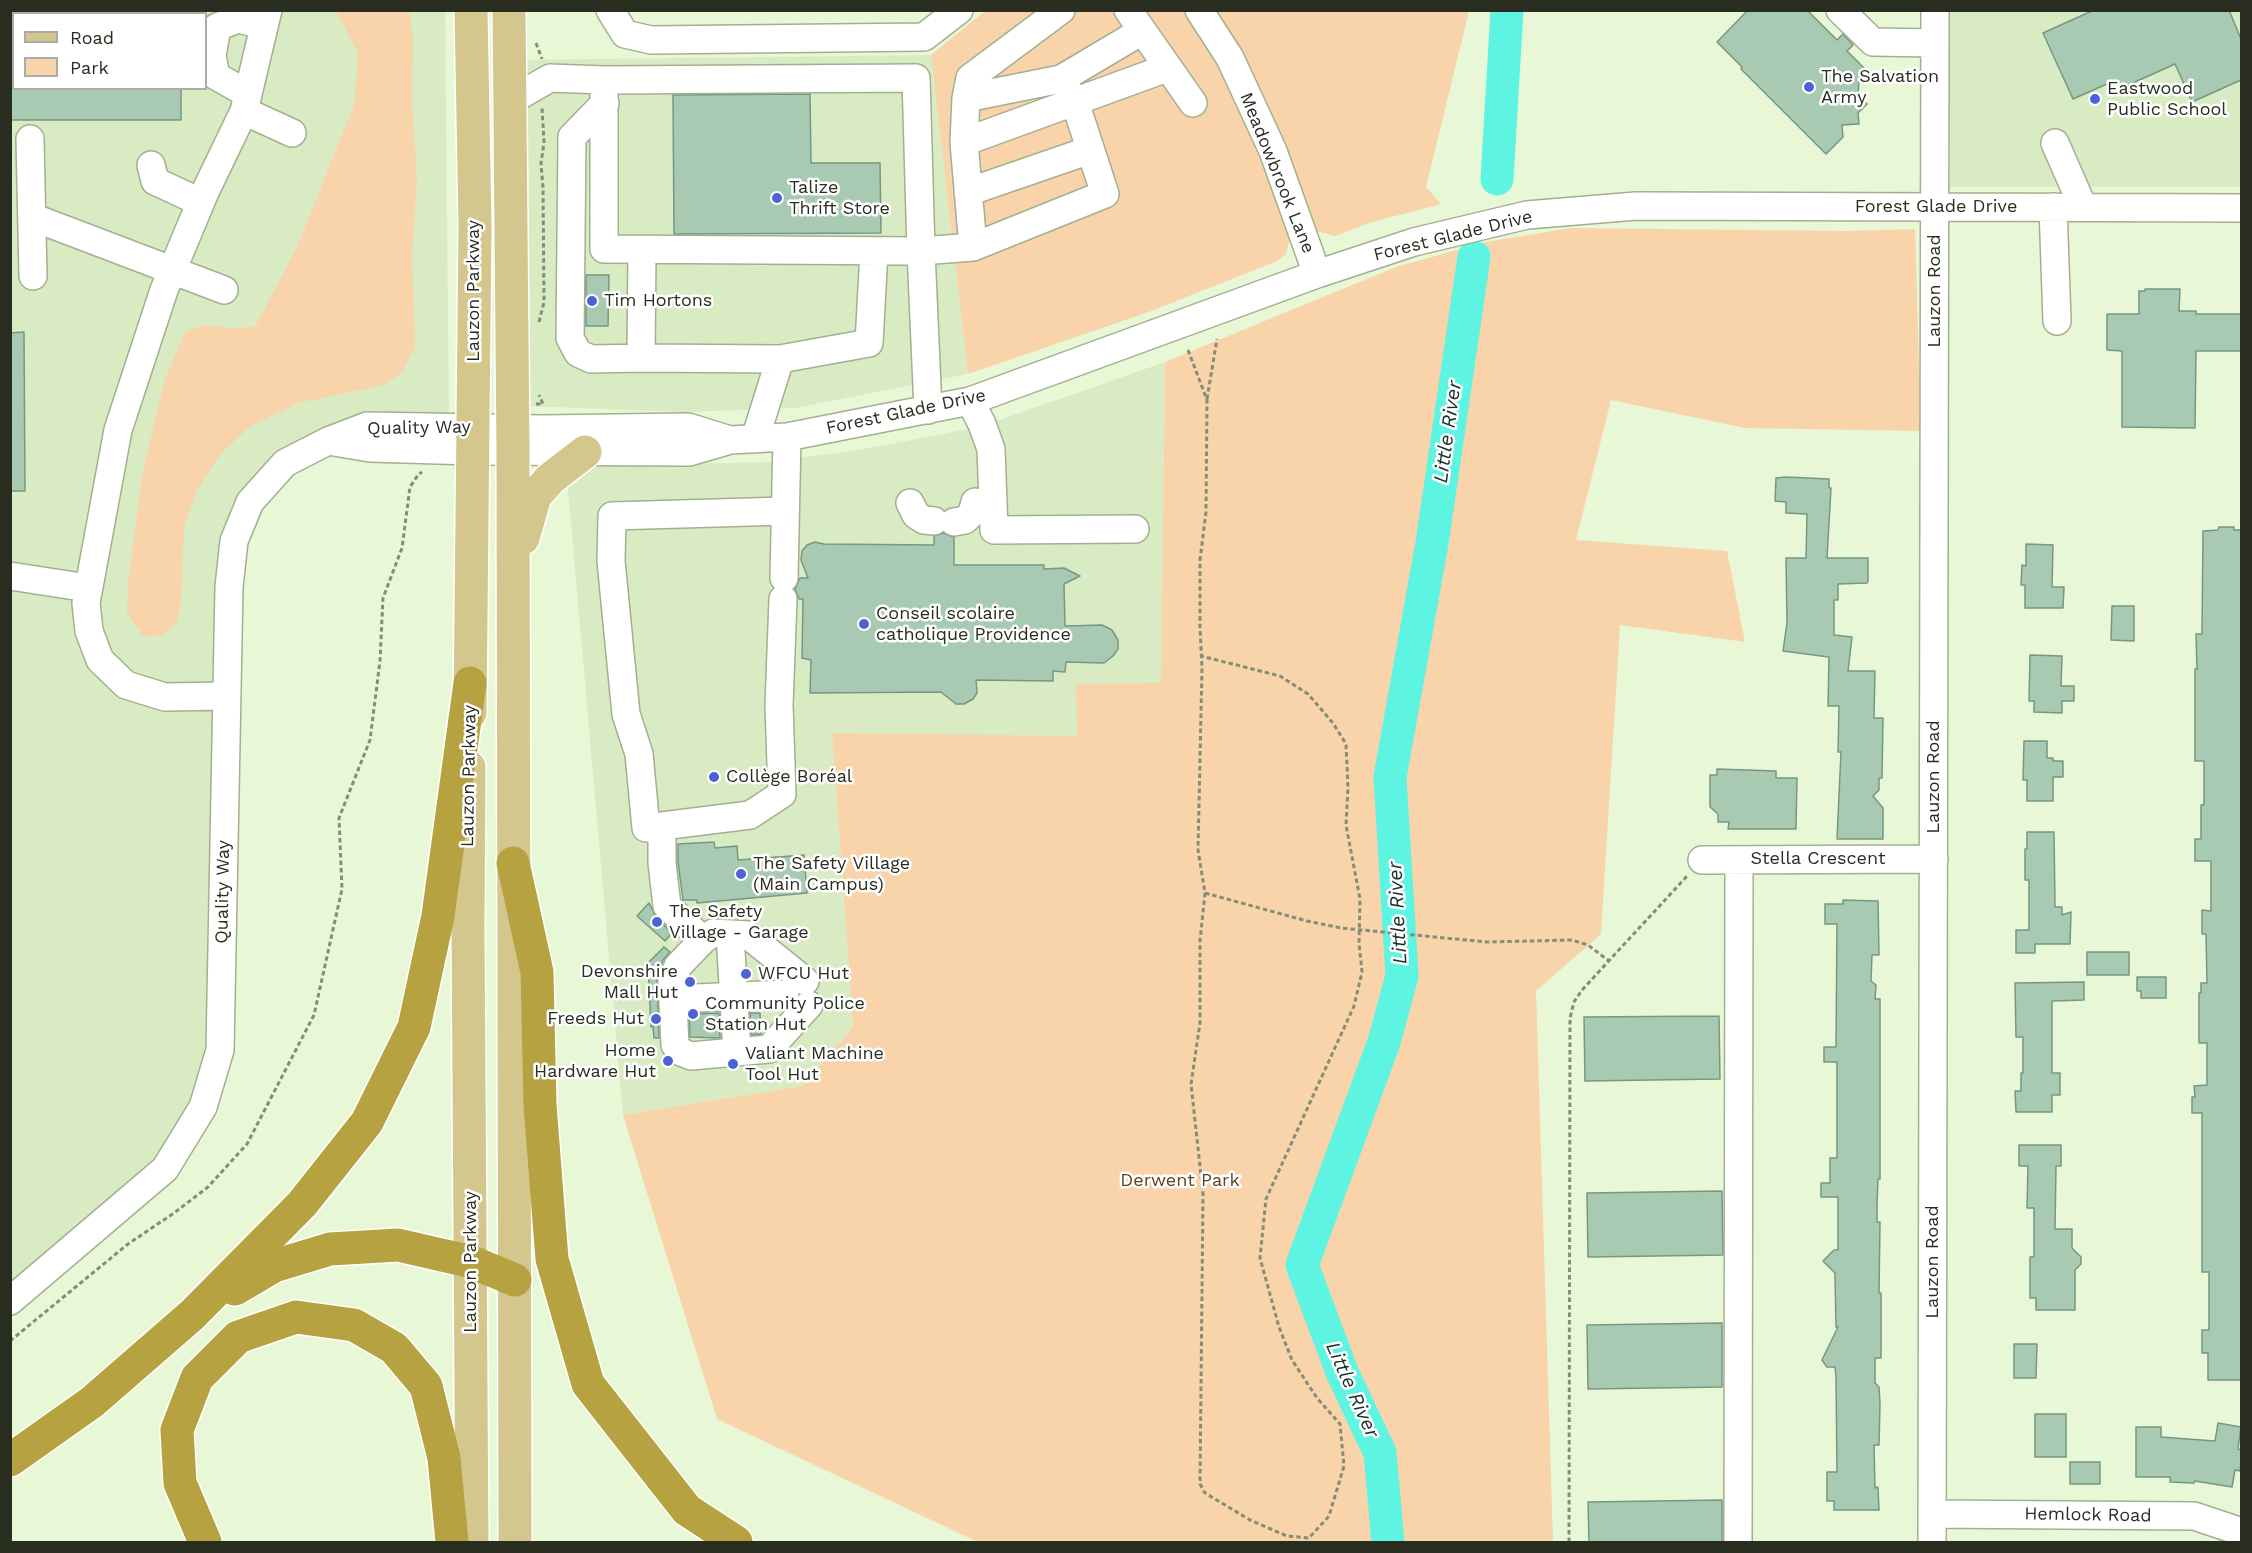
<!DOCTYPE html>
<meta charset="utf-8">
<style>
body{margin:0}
#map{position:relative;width:2252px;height:1553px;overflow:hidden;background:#e8f7d5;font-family:"Work Sans",sans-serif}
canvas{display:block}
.frame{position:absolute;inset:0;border:12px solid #282d20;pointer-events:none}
.legend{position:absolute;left:12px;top:12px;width:195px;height:78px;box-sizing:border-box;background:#fff;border:2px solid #a9aba6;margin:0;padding:8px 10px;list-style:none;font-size:18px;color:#282d20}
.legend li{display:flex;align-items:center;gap:12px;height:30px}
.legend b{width:30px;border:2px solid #a9aba6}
</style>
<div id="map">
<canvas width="2252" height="1553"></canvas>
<div class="frame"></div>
<ul class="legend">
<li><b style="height:8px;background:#d4c78d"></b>Road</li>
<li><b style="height:16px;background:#f9d3a9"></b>Park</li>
</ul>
</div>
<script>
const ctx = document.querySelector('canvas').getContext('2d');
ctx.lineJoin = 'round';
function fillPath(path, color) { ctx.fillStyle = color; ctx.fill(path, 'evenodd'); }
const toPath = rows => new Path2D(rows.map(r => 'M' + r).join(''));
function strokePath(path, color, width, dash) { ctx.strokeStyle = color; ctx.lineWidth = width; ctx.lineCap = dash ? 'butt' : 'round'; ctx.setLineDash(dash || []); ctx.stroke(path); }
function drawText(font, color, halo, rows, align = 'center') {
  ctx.font = font + ' "Work Sans",sans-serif'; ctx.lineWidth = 5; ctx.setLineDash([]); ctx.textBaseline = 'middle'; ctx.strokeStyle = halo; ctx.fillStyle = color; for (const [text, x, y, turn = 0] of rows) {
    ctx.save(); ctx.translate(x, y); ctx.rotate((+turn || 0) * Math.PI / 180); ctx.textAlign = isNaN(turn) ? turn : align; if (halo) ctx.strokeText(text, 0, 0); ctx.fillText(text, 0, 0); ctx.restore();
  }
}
fillPath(toPath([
 [11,11,445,11,449,427,285,463,234,541,220,1050,165,1169,11,1301],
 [14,14,206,14,206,88,14,88],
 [1949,11,2241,11,2241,187,1950,187],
 [931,55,968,374,795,408,684,412,525,406,522,60],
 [1165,362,1161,683,1162,818,832,733,853,1027,802,1086,623,1115,567,478,590,466,771,462,864,449,969,429,997,421]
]), '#d9ebc3');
fillPath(toPath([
 [336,11,409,11,413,37,412,103,417,178,412,255,415,346,402,372,384,385,298,403,249,427,220,455,197,490,184,526,181,601,177,623,162,635,144,637,127,613,128,584,142,476,165,378,186,331,206,325,231,328,255,327,298,245,354,105,358,53],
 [985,11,1185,11,1204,39,1244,114,1290,237,1286,254,1277,261,1146,313,968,374,931,55],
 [1214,11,1469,11,1426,187,1441,204,1369,223,1335,236,1316,231],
 [1571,228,1846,231,1915,229,1921,431,1745,428,1611,400,1576,540,1727,551,1745,642,1620,625,1601,934,1536,991,1553,1542,978,1542,717,1419,623,1115,802,1086,853,1027,832,733,1077,736,1076,684,1161,683,1165,362,1396,267,1486,242]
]), '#f9d3a9');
strokePath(toPath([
 [1497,179,1507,10],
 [1388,1542,1380,1453,1342,1372,1302,1265,1384,1042,1402,976,1390,777,1432,543,1474,257]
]), '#5ef4e2', 33);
const building = toPath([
 [1748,10,1807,10,1837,40,1843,34,1853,45,1847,51,1866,70,1859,78,1858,96,1867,104,1858,113,1859,124,1842,125,1843,137,1826,154,1741,69,1742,67,1717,42,1748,10],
 [2094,10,2229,10,2241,39,2241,80,2192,102,2175,64,2113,92,2109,83,2073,99,2043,33,2094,10],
 [10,88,181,88,181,120,10,120,10,88],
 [810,94,811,163,880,163,881,233,674,234,673,95,810,94],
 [586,275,609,275,608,326,586,326,586,275],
 [2145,289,2180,289,2179,311,2196,311,2196,314,2241,314,2241,351,2196,351,2195,428,2122,427,2122,351,2107,350,2107,314,2139,314,2139,291,2145,291,2145,289],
 [24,332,25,491,10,491,10,333,24,332],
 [1786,477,1829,479,1829,488,1831,488,1827,558,1868,558,1868,581,1867,583,1838,584,1838,600,1834,600,1834,635,1852,637,1848,671,1875,671,1874,718,1883,718,1882,778,1879,778,1879,790,1873,796,1883,808,1883,839,1837,839,1841,752,1838,752,1839,706,1828,706,1829,657,1783,651,1787,623,1786,558,1806,558,1807,514,1786,513,1786,502,1775,501,1776,478,1786,477],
 [2219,527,2234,527,2234,530,2241,530,2241,1380,2208,1380,2208,1353,2202,1353,2202,1330,2209,1330,2209,1272,2202,1272,2202,1113,2192,1113,2192,1097,2195,1097,2194,1086,2207,1085,2207,1043,2199,1043,2199,993,2201,993,2201,983,2207,983,2206,934,2202,934,2202,910,2211,911,2211,861,2195,861,2195,839,2201,839,2201,805,2204,805,2204,761,2195,761,2195,669,2197,669,2196,634,2202,634,2203,531,2218,530,2219,527],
 [943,533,954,537,954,565,1044,565,1044,569,1064,568,1080,576,1064,584,1065,626,1102,625,1112,630,1118,640,1118,649,1113,656,1104,663,1066,662,1065,672,1053,671,1053,681,976,680,977,693,973,699,964,704,956,704,941,692,810,693,811,660,802,658,803,599,799,599,795,589,800,578,808,578,801,560,802,551,807,545,815,542,824,544,934,545,934,536,943,533],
 [2026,544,2053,545,2052,587,2064,587,2063,608,2025,608,2025,585,2021,585,2022,565,2026,566,2026,544],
 [2112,606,2134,606,2134,641,2111,640,2112,606],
 [2030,655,2062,656,2061,686,2074,686,2074,701,2062,701,2062,713,2034,712,2034,701,2029,701,2030,655],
 [2024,741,2047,741,2047,758,2053,758,2053,761,2063,761,2063,777,2053,777,2053,801,2027,801,2027,780,2023,780,2024,741],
 [1717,769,1776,771,1776,778,1797,778,1796,829,1728,829,1729,822,1718,822,1718,814,1710,807,1710,775,1717,775,1717,769],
 [2027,832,2054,832,2055,907,2062,907,2062,915,2071,912,2070,944,2035,944,2035,953,2016,953,2016,930,2029,930,2029,880,2025,880,2025,849,2027,849,2027,832],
 [714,842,715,848,737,846,738,860,804,855,807,893,697,903,697,900,683,900,678,862,678,844,714,842],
 [1843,900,1878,901,1879,955,1872,955,1871,981,1876,985,1875,999,1880,999,1880,1179,1878,1179,1877,1206,1877,1222,1880,1222,1879,1293,1881,1293,1881,1358,1875,1358,1875,1383,1879,1387,1880,1403,1879,1445,1874,1445,1875,1488,1878,1487,1879,1510,1834,1510,1834,1501,1827,1501,1827,1472,1837,1472,1836,1377,1835,1367,1827,1367,1822,1360,1838,1327,1836,1327,1835,1273,1823,1261,1834,1250,1838,1250,1838,1197,1821,1197,1821,1183,1830,1183,1830,1158,1837,1158,1837,1062,1824,1062,1824,1047,1836,1047,1837,924,1825,924,1825,904,1843,904,1843,900],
 [649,903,656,917,672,933,665,941,637,916,649,903],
 [664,947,670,952,663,960,657,977,659,1038,654,1038,653,1026,651,1027,648,963,664,947],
 [2087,952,2129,952,2129,975,2087,975,2087,952],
 [2137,977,2166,977,2166,998,2141,998,2141,991,2137,991,2137,977],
 [2084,982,2084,1000,2052,1001,2052,1073,2060,1073,2060,1095,2052,1095,2052,1112,2016,1112,2015,1091,2021,1091,2021,1073,2023,1073,2023,1037,2016,1037,2015,983,2084,982],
 [719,1013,720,1038,690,1037,689,1014,719,1013],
 [750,1013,760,1013,761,1034,752,1035,750,1013],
 [1719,1016,1720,1079,1585,1081,1584,1017,1719,1016],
 [2019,1145,2061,1145,2061,1166,2056,1166,2055,1229,2072,1229,2072,1248,2081,1257,2081,1264,2075,1270,2075,1310,2036,1310,2036,1298,2030,1298,2030,1257,2034,1257,2034,1208,2027,1208,2028,1166,2019,1166,2019,1145],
 [1722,1191,1723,1255,1588,1257,1587,1193,1722,1191],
 [1722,1323,1722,1387,1588,1389,1587,1325,1722,1323],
 [2014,1344,2037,1344,2036,1378,2014,1378,2014,1344],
 [2035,1414,2066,1414,2066,1457,2035,1457,2035,1414],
 [2218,1423,2241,1427,2238,1449,2241,1450,2241,1461,2240,1471,2235,1470,2232,1487,2195,1481,2194,1483,2170,1482,2170,1477,2136,1477,2136,1427,2161,1427,2161,1437,2215,1441,2218,1423],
 [2070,1462,2100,1462,2100,1484,2070,1484,2070,1462],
 [1722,1500,1722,1542,1589,1542,1588,1502,1722,1500]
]);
fillPath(building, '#a8c9b2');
strokePath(building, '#779782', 1.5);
const minor = toPath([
 [610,10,625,34,651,40,924,37,959,10],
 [1061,10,970,78,966,98,964,142,1167,68],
 [1128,10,1193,103],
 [1199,10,1230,58,1273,151,1317,274],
 [1840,10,1873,42,1935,43],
 [604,80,916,78,921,251,973,247],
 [248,94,216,76,212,56,217,27,238,19,264,25],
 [966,98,1061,79,1142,31],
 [510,101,550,78,604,80,604,249,921,251,928,410],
 [605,103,572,137,570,338,578,353,591,359,641,358],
 [244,111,292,133],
 [30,139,33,276],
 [964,142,973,247,1105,194,1075,102,1061,79],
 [2055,143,2083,207],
 [151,165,155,181,200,202],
 [968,192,1090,150],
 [2053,207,2057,321],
 [32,217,224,290],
 [642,250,641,358,780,359,869,343,874,251],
 [970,401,982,424,991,449,994,530,1135,529],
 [755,439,780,359],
 [328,441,370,448,472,451,689,452,730,440,787,437,970,401,1317,274,1414,242,1527,215,1636,206,2242,208],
 [910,503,916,515,924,520,934,521],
 [954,522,965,520,972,513,975,502],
 [10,576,88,588],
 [784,578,787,437],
 [783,599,779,705,782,794,750,815,646,828,639,754,626,714,611,561,612,516,785,511],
 [227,696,165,697,126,685,100,660,89,631,86,603,118,430,164,290,205,192,244,111,268,10],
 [662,826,662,863,667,906,703,940,678,966,672,982,675,1045,681,1052,691,1056,769,1049,809,1005],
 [1702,860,1934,859],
 [730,934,737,1052],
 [703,940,713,933,748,935,805,981],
 [673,999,785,994],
 [10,1301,165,1169,203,1107,220,1050,229,587,234,541,250,502,285,463,328,441,367,426,543,429,688,427,730,440],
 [1932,1514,2194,1516,2242,1532],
 [1738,1542,1739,860],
 [1932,1542,1935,10]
]);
const major = toPath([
 [509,10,513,451,515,1542],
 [523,538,535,496,550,479,585,452],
 [470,713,475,224,471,10],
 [469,767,468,927,472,1542]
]);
const highway = toPath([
 [513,863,537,972,540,1105,552,1259,588,1384,687,1510,736,1542],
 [235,1289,274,1266,330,1249,398,1245,472,1262,515,1280],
 [10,1460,92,1402,192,1315,302,1204,367,1122,414,1027,438,916,470,683],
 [205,1542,180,1483,177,1430,197,1378,238,1337,296,1317,354,1325,394,1348,426,1386,444,1458,452,1542]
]);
strokePath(minor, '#a2b090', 30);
strokePath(major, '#fff', 36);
strokePath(highway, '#fff', 36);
strokePath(toPath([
 [536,43,542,59],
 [539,322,544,302,543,187,541,164,544,142,542,108],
 [1188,350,1207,400,1206,512,1200,560,1200,627,1202,668,1198,850,1205,893,1200,941,1200,1023,1191,1084,1203,1194,1200,1484,1205,1493,1250,1520,1287,1536,1309,1538,1329,1516,1344,1466,1340,1424,1317,1398,1292,1360,1279,1327,1260,1258,1266,1199,1354,1006,1362,972,1359,943,1360,899,1346,825,1348,787,1346,744,1333,723,1308,694,1280,676,1201,656],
 [1207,399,1217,339],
 [536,404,543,404,539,395],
 [1205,893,1307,921,1341,928,1487,942,1572,940,1588,945,1609,961],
 [10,1341,128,1244,174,1213,208,1187,247,1144,314,1015,342,889,339,818,370,740,380,661,383,598,402,548,410,487,418,475,422,472],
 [1569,1542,1570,1018,1574,1002,1582,990,1688,875]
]), '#848d76', 3, [4.5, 3]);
strokePath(minor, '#fff', 27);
strokePath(major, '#d4c78d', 33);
strokePath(highway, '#b7a241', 33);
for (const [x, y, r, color] of [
 [1809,87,6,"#4c63d8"],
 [2095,99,6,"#4c63d8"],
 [777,198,6,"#4c63d8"],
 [592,301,6,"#4c63d8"],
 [864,624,6,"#4c63d8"],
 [714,777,6,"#4c63d8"],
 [741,874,6,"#4c63d8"],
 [657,922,6,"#4c63d8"],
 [746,974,6,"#4c63d8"],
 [690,982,6,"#4c63d8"],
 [693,1014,6,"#4c63d8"],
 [656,1019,6,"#4c63d8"],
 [668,1061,6,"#4c63d8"],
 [733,1064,6,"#4c63d8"]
]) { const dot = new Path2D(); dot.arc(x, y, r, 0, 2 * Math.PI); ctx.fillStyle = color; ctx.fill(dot); strokePath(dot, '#fff', 2); }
drawText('18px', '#282d20', '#fff', [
 ["The Salvation",1821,77],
 ["Army",1821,98],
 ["Eastwood",2107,89],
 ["Public School",2107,110],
 ["Talize",789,188],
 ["Thrift Store",789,209],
 ["Tim Hortons",604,301],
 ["Conseil scolaire",876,614],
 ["catholique Providence",876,635],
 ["Collège Boréal",726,777],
 ["The Safety Village",753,864],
 ["(Main Campus)",753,885],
 ["The Safety",669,912],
 ["Village - Garage",669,933],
 ["Devonshire",678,972,"right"],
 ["Mall Hut",678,993,"right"],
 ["WFCU Hut",758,974],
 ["Community Police",705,1004],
 ["Station Hut",705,1025],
 ["Freeds Hut",644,1019,"right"],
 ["Home",656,1051,"right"],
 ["Hardware Hut",656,1072,"right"],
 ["Valiant Machine",745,1054],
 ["Tool Hut",745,1075]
], 'left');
drawText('18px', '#282d20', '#fff', [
 ["Meadowbrook Lane",1277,173,68],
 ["Forest Glade Drive",1936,207],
 ["Forest Glade Drive",1453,236,-14],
 ["Lauzon Parkway",474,291,-90],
 ["Lauzon Road",1935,291,-90],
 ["Forest Glade Drive",906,412,-12],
 ["Quality Way",419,428,-1],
 ["Lauzon Parkway",469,776,-89],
 ["Lauzon Road",1934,777,-90],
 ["Stella Crescent",1818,859],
 ["Quality Way",223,892,-89],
 ["Lauzon Parkway",471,1262,-90],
 ["Lauzon Road",1933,1262,-90],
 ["Hemlock Road",2088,1515,1]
]);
drawText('18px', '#5f4220', '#fff', [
 ["Derwent Park",1180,1181]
]);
drawText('italic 20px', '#19322e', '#fff', [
 ["Little River",1448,432,-82],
 ["Little River",1398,913,-93],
 ["Little River",1352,1390,66]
]);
</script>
